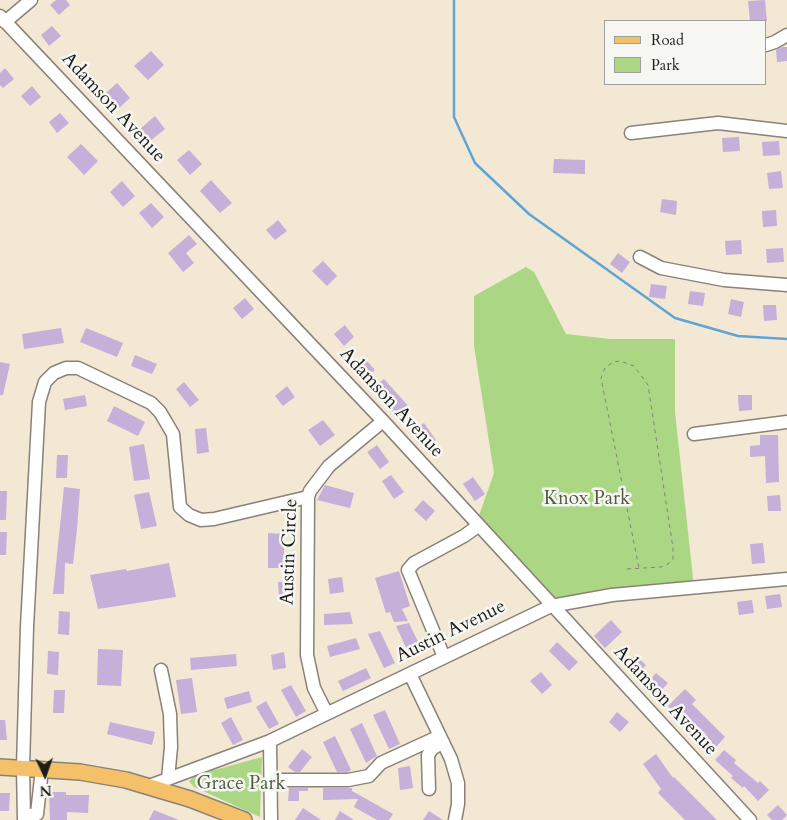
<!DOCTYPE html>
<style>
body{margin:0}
#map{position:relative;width:787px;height:820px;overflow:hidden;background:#f3e8d4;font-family:Cardo,serif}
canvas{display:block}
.legend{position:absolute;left:604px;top:20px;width:162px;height:65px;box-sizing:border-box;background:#f6f6f2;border:1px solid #9f9f9c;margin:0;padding:6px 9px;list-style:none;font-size:15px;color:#1c1c1c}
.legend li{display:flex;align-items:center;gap:10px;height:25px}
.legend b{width:25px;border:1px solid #9f9f9c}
.north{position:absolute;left:20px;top:750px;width:50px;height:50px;-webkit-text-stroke:4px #f6f6f2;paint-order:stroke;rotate:177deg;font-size:14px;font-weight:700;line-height:20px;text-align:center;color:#1c1c1c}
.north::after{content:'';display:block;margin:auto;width:18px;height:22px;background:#1c1c1c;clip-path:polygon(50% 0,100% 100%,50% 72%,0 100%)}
</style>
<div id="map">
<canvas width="787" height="820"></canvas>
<ul class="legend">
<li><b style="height:6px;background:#f4c16a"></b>Road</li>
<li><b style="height:14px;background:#abd784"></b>Park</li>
</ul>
<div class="north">N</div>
</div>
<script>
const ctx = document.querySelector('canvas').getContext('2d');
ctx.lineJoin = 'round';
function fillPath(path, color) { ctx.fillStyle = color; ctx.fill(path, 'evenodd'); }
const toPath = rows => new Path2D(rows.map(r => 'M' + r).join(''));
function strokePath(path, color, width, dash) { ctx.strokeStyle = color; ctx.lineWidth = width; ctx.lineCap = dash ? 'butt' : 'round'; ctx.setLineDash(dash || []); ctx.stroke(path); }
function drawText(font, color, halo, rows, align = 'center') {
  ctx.font = font + ' Cardo,serif'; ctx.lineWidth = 5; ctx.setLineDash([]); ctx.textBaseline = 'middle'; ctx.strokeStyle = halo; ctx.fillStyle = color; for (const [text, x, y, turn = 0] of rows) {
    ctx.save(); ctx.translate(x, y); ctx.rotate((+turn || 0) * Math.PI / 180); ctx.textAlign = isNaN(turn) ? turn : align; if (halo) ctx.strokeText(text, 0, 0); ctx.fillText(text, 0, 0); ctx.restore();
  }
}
fillPath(toPath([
 [526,267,534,272,566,334,610,339,675,339,675,412,694,587,551,606,476,524,494,473,474,346,474,296],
 [262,757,260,817,194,787,189,781,196,775]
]), '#abd784');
strokePath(toPath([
 [454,0,454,117,475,163,529,214,675,318,738,336,787,339]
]), '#60a4d5', 2.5);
fillPath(toPath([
 [56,0,66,0,70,5,59,15,50,5],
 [765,0,767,21,750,21,748,1],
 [52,26,61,36,49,46,41,35],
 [783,47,787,47,787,61,777,62,776,50],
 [151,51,164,65,148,80,134,66],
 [5,68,14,79,3,88,0,85,0,73],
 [117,83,130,98,118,109,105,94],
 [32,86,41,97,30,106,21,96],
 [60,113,69,123,57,133,49,122],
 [155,116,165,129,150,141,140,129],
 [739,137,740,151,723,152,722,138],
 [779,141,780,155,763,156,762,142],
 [81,144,98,161,84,175,67,157],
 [189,150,202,164,190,175,177,160],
 [554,159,585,160,585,174,553,173],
 [781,171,783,188,769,189,767,173],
 [211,180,232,203,220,213,200,191],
 [122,181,135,196,123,207,110,192],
 [662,199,677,201,676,215,660,212],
 [151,203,164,217,152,228,139,213],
 [776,210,777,226,763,227,762,211],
 [278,220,287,231,275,240,266,230],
 [189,235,197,244,186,253,194,263,183,272,168,253],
 [741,240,742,254,726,255,725,241],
 [783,248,784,262,767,263,766,249],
 [618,253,630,262,622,273,610,264],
 [323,261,337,276,327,286,312,271],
 [651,284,667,286,665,299,649,297],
 [690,291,705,293,703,306,688,304],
 [245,298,254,309,242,319,233,308],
 [731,299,744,302,741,317,728,314],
 [763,305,776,305,777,320,764,321],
 [345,325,354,337,344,346,334,334],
 [61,328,64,343,24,349,22,334],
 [86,328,123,343,117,357,80,342],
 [135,355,157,364,152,374,131,366],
 [366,360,375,370,363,380,354,369],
 [0,362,10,364,3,395,0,395],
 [384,379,411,409,399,419,372,389],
 [184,382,199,400,190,407,176,389],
 [287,386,295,397,283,406,275,396],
 [85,395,87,406,65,410,63,399],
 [738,395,752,395,752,410,739,411],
 [114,406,145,422,138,436,107,421],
 [323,420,335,435,320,446,308,430],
 [424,423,436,440,426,447,414,430],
 [206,428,209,452,197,454,195,429],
 [760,435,778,435,779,482,766,483,765,456,750,457,750,446,760,445],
 [144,444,150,479,134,481,129,447],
 [377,445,389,462,380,469,367,452],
 [57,455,68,455,67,478,56,478],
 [391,475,404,492,394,499,382,481],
 [473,477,485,494,475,501,463,484],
 [325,485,354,493,350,508,317,500],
 [64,487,80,489,77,529,73,564,65,563,64,594,53,594],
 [0,491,7,491,6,520,0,520],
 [149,492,157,526,141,529,134,495],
 [780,495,781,511,768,511,767,496],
 [423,500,435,511,426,521,414,510],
 [0,532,7,532,6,555,0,555],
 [268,533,284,534,284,568,268,568],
 [763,543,765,563,752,564,750,544],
 [169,563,176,597,98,609,90,575,126,569,127,571],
 [399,571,410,606,402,609,408,621,394,622,390,612,386,613,375,578],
 [342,577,344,592,330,594,328,579],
 [292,581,293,597,279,598,278,582],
 [780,594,782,607,767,609,765,596],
 [752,600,754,613,739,615,737,602],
 [59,611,70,612,69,635,58,634],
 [350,612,353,624,324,625,324,614],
 [611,620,622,632,605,648,594,636],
 [409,623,422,650,410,656,396,626],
 [380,631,395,663,384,668,368,634],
 [356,638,360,649,330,657,327,646],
 [557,642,578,662,569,671,549,651],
 [98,649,123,650,121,686,97,685],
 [48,651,59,652,58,675,47,674],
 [284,652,286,668,273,670,271,655],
 [236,654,237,666,191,670,190,658],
 [635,655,646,665,637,675,626,665],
 [366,668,371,678,343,691,338,681],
 [541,672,552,685,542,694,530,681],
 [656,673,668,683,659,693,647,683],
 [192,678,197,712,181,714,176,680],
 [291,685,306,711,296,717,281,690],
 [685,689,696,700,692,704,725,737,716,747,705,737,706,734,683,713,680,717,668,706],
 [54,690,65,690,64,713,53,713],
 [249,691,252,702,227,709,224,698],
 [266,701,279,724,269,729,256,707],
 [385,710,400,744,389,749,373,715],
 [617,712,629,722,620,732,609,722],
 [231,717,243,740,233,745,221,723],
 [0,720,5,720,7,740,0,740],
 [110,722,155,732,152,745,107,734],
 [362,723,377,756,366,763,350,729],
 [335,736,351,770,348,772,337,772,323,742],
 [302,749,312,757,300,772,295,772,288,767],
 [724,750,736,760,734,763,758,783,760,781,769,790,758,801,744,786,743,788,731,778,733,776,715,760],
 [656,754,673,778,674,777,717,820,685,820,658,793,661,789,643,764],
 [410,766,413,788,400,790,398,768],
 [289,788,308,788,308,791,299,791,299,801,288,801],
 [323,788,352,788,352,791,393,814,389,820,377,820,354,807,358,799,323,800],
 [49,792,66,792,66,795,89,795,88,813,67,812,67,820,50,820],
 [0,793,10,793,9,811,0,811],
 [778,805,787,815,782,820,772,820,767,815],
 [303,808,321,820,295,820],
 [154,810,179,820,149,820],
 [340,811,354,820,335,820],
 [429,811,443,820,423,820]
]), '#c4b0d8');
const minor = toPath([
 [0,16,383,421,750,820],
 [5,22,31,0],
 [766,45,775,42,787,35],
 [631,133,718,123,787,131],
 [640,257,661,268,724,280,787,285],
 [694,434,787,422],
 [444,657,408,570,414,563,464,536,478,526],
 [161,670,170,714,171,747,168,779],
 [410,674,451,759,458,783,458,804,455,820],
 [326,712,314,688,307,655,308,497,310,491,329,466,383,421],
 [270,741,271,820],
 [271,780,348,780,369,776,381,763,440,736],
 [149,786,270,741,551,606,612,595,787,579],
 [429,789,428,755,432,749,443,742],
 [24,816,37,814,42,769],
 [24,820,23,767,27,627,39,402,45,382,54,373,66,368,78,368,151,403,160,412,173,434,180,507,189,515,201,520,214,519,308,497]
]);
const major = toPath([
 [0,767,80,772,126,780,190,799,244,820]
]);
strokePath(minor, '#888278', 15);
strokePath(major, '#888278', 18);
strokePath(toPath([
 [627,569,661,567,668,564,673,559,673,548,648,385,634,366,620,361,613,362,605,368,601,378,639,568]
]), '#888278', 1, [4, 4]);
strokePath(minor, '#fff', 12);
strokePath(major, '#f4c16a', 15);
drawText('19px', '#1c1c1c', '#f6f6f2', [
 ["Adamson Avenue",113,108,47],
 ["Adamson Avenue",391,403,47],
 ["Austin Circle",290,552,-88],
 ["Austin Avenue",451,632,-26],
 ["Adamson Avenue",665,701,47]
]);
drawText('19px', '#4e5d40', '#f6f6f2', [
 ["Knox Park",587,500],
 ["Grace Park",241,785]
]);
</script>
